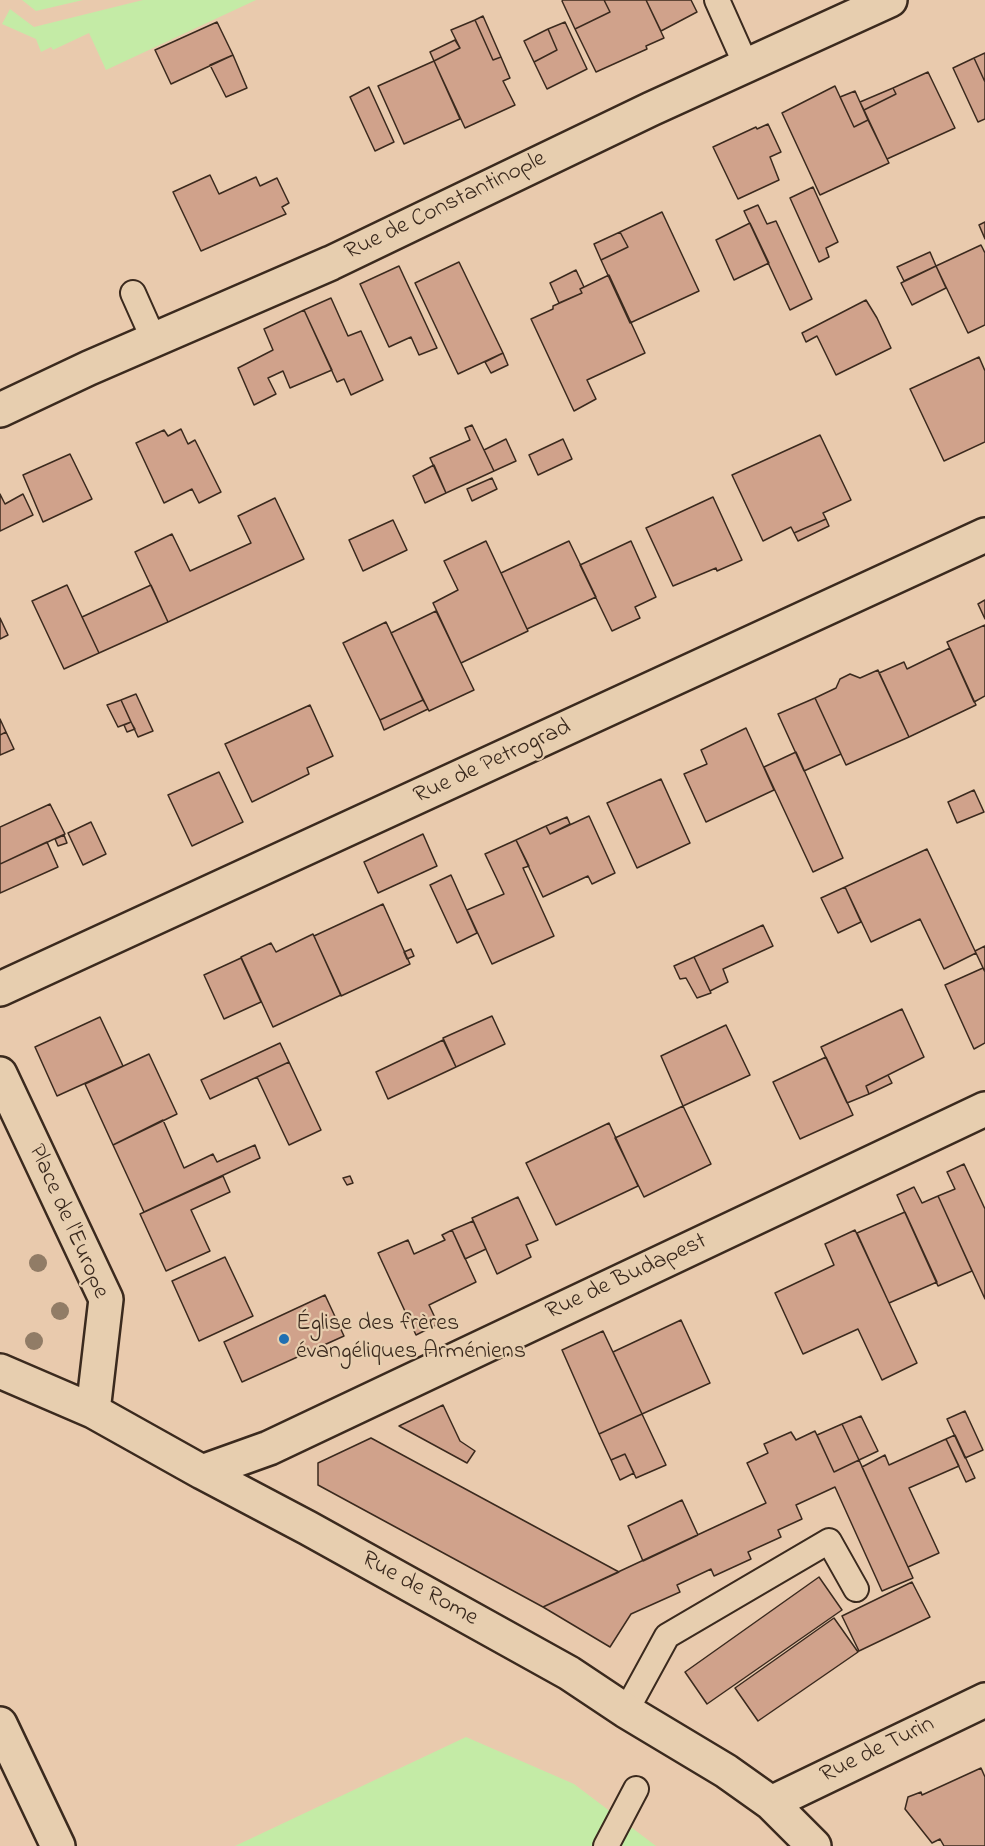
<!DOCTYPE html>
<meta charset="utf-8">
<style>
body{margin:0}
canvas{display:block;background:#e9caad}
</style>
<canvas width="985" height="1846"></canvas>
<script>
const ctx = document.querySelector('canvas').getContext('2d');
ctx.lineJoin = 'round';
function fillPath(path, color) { ctx.fillStyle = color; ctx.fill(path, 'evenodd'); }
const toPath = rows => new Path2D(rows.map(r => 'M' + r).join(''));
function strokePath(path, color, width, dash) { ctx.strokeStyle = color; ctx.lineWidth = width; ctx.lineCap = dash ? 'butt' : 'round'; ctx.setLineDash(dash || []); ctx.stroke(path); }
function drawText(font, color, halo, rows, align = 'center') {
  ctx.font = font + ' "Indie Flower",sans-serif'; ctx.lineWidth = 4.5; ctx.setLineDash([]); ctx.textBaseline = 'middle'; ctx.strokeStyle = halo; ctx.fillStyle = color; for (const [text, x, y, turn = 0] of rows) {
    ctx.save(); ctx.translate(x, y); ctx.rotate((+turn || 0) * Math.PI / 180); ctx.textAlign = isNaN(turn) ? turn : align; if (halo) ctx.strokeText(text, 0, 0); ctx.fillText(text, 0, 0); ctx.restore();
  }
}
fillPath(toPath([
 [22,0,83,0,36,11],
 [143,0,256,0,106,70,89,33,53,50,51,47,41,52,36,39,2,24,10,9,34,27],
 [466,1737,574,1784,656,1846,235,1846]
]), '#c4eba6');
const building = toPath([
 [563,0,604,0,610,12,575,29,562,1,563,0],
 [604,0,646,0,664,38,646,46,647,49,596,72,575,29,610,12,604,0],
 [646,0,691,0,697,12,661,31,646,0],
 [483,16,501,57,493,60,475,20,483,16],
 [475,20,493,60,501,57,510,78,503,81,515,105,465,128,434,61,460,48,451,30,475,20],
 [217,22,233,55,171,84,155,50,217,22],
 [565,22,587,69,547,89,534,62,557,50,548,29,565,22],
 [548,29,557,50,534,62,524,41,548,29],
 [455,40,460,48,434,61,430,52,455,40],
 [985,53,985,82,974,58,985,53],
 [233,55,247,88,226,97,210,65,233,55],
 [974,58,985,82,985,119,978,122,953,68,974,58],
 [434,61,460,119,404,144,378,86,434,61],
 [928,72,955,128,887,159,864,110,896,94,893,88,928,72],
 [835,86,854,127,868,120,889,163,820,195,782,113,835,86],
 [369,87,394,142,375,151,350,97,369,87],
 [893,88,896,94,864,110,860,102,893,88],
 [855,91,868,120,854,127,840,97,855,91],
 [768,124,781,152,770,157,779,180,738,199,713,147,756,127,757,129,768,124],
 [210,175,219,194,256,177,260,186,277,178,289,203,282,207,286,214,201,251,173,192,210,175],
 [813,187,838,242,826,248,829,257,819,262,790,198,813,187],
 [758,205,767,224,776,221,812,299,790,310,744,211,758,205],
 [662,212,699,291,630,323,601,260,628,247,620,232,662,212],
 [985,222,985,239,979,225,985,222],
 [750,223,769,263,734,280,716,240,750,223],
 [620,232,628,247,601,260,594,244,620,232],
 [981,245,985,253,985,325,968,333,936,266,981,245],
 [930,252,936,266,904,281,897,267,930,252],
 [459,262,503,353,458,374,415,283,459,262],
 [399,266,437,348,419,355,411,337,389,347,360,284,399,266],
 [936,266,946,288,912,305,901,283,936,266],
 [576,270,584,287,580,289,582,293,559,303,550,283,576,270],
 [609,275,645,353,587,380,596,399,574,411,531,319,553,309,553,306,582,293,580,289,609,275],
 [331,298,348,336,361,331,383,380,351,395,344,379,337,382,304,310,331,298],
 [866,300,877,318,891,348,836,375,817,336,806,342,802,333,866,300],
 [304,310,332,370,290,388,283,371,268,378,276,394,254,405,238,368,273,350,264,329,304,310],
 [503,353,508,365,491,373,485,362,503,353],
 [979,357,985,371,985,442,944,461,910,389,979,357],
 [472,425,494,471,446,493,430,458,470,440,465,428,472,425],
 [181,429,188,444,195,440,221,492,199,503,192,489,164,503,136,443,164,430,168,436,181,429],
 [820,435,851,500,823,513,826,519,794,533,791,527,763,541,732,475,820,435],
 [506,439,516,461,494,471,484,450,506,439],
 [563,439,572,459,538,475,529,455,563,439],
 [70,454,92,499,43,522,23,475,70,454],
 [434,465,446,493,425,503,413,476,434,465],
 [492,478,497,489,472,501,467,489,492,478],
 [0,494,5,504,23,494,33,515,0,531,0,494],
 [713,497,742,560,717,571,716,568,673,586,646,528,713,497],
 [275,498,304,559,168,622,135,552,172,534,190,571,251,543,238,516,275,498],
 [826,519,829,526,798,541,794,533,826,519],
 [393,520,407,550,363,571,349,540,393,520],
 [486,541,528,631,461,663,433,603,458,590,444,561,486,541],
 [569,541,596,597,527,629,501,573,569,541],
 [631,541,656,597,635,607,640,618,612,631,580,565,631,541],
 [67,585,99,653,64,669,32,601,67,585],
 [151,585,168,622,99,653,82,617,151,585],
 [985,600,985,619,978,604,985,600],
 [436,611,474,690,429,711,391,633,436,611],
 [0,618,8,635,0,639,0,618],
 [386,622,423,700,380,720,343,643,386,622],
 [985,625,985,696,974,702,947,642,985,625],
 [950,648,976,705,909,737,879,673,904,662,907,669,950,648],
 [878,670,909,737,846,765,815,698,836,688,840,679,850,674,860,678,878,670],
 [136,694,153,731,138,737,121,700,136,694],
 [815,698,841,754,804,771,778,714,815,698],
 [121,700,131,722,118,727,107,705,121,700],
 [423,700,428,709,384,730,380,720,423,700],
 [310,705,333,756,307,768,309,774,252,802,225,744,310,705],
 [0,719,6,732,0,735,0,719],
 [131,722,135,729,127,732,124,725,131,722],
 [746,728,774,790,706,822,684,774,707,764,701,750,746,728],
 [6,732,14,749,0,755,0,735,6,732],
 [796,752,843,858,813,872,764,767,796,752],
 [219,772,243,822,192,846,168,795,219,772],
 [661,779,690,843,637,868,607,803,661,779],
 [974,790,984,812,957,823,948,802,974,790],
 [50,804,65,834,0,864,0,827,50,804],
 [589,816,615,873,592,884,588,876,543,897,516,840,546,826,550,834,589,816],
 [567,817,570,824,550,834,546,826,567,817],
 [91,822,106,854,83,865,68,833,91,822],
 [423,834,437,866,378,893,364,862,423,834],
 [64,835,67,843,58,846,55,839,64,835],
 [516,840,529,866,523,868,554,936,492,964,467,910,504,894,485,854,516,840],
 [47,842,58,867,0,893,0,864,47,842],
 [927,849,976,953,944,969,920,919,871,942,845,887,927,849],
 [451,875,477,933,457,943,430,885,451,875],
 [845,887,861,922,838,933,821,898,845,887],
 [383,904,410,964,341,996,314,936,383,904],
 [763,925,773,946,723,969,728,982,710,991,694,957,763,925],
 [313,934,341,995,273,1027,241,957,271,943,276,952,313,934],
 [985,946,985,972,975,951,985,946],
 [411,949,414,956,407,959,404,952,411,949],
 [694,957,711,993,697,998,686,978,680,979,674,966,694,957],
 [241,958,261,1002,224,1019,204,975,241,958],
 [983,968,985,972,985,1043,974,1049,945,985,983,968],
 [902,1009,924,1057,866,1086,869,1094,847,1103,821,1047,902,1009],
 [492,1016,505,1044,456,1067,443,1038,492,1016],
 [100,1017,123,1066,57,1096,35,1047,100,1017],
 [726,1025,750,1075,683,1106,661,1056,726,1025],
 [443,1040,456,1067,388,1099,376,1072,443,1040],
 [280,1043,289,1062,210,1099,201,1080,280,1043],
 [149,1054,177,1114,113,1145,85,1084,149,1054],
 [826,1057,853,1115,800,1139,773,1082,826,1057],
 [289,1062,321,1130,289,1145,257,1077,289,1062],
 [888,1075,892,1083,869,1094,866,1086,888,1075],
 [683,1106,711,1164,644,1197,615,1138,683,1106],
 [163,1120,184,1168,213,1154,217,1162,255,1145,260,1158,144,1212,113,1145,163,1120],
 [609,1123,638,1186,556,1225,526,1163,609,1123],
 [964,1164,985,1209,985,1299,938,1196,955,1189,947,1172,964,1164],
 [223,1176,230,1192,191,1210,210,1251,166,1271,140,1214,223,1176],
 [350,1176,353,1183,347,1185,343,1178,350,1176],
 [914,1187,922,1203,938,1196,972,1271,938,1286,897,1195,914,1187],
 [518,1197,538,1240,526,1245,531,1257,497,1274,472,1218,518,1197],
 [905,1212,937,1282,889,1303,857,1233,905,1212],
 [473,1221,486,1249,465,1259,452,1230,473,1221],
 [452,1230,476,1282,429,1305,438,1324,416,1335,378,1253,408,1240,414,1254,445,1240,442,1235,452,1230],
 [855,1230,917,1363,882,1380,858,1329,803,1354,775,1293,834,1265,825,1244,855,1230],
 [225,1257,253,1316,199,1341,172,1281,225,1257],
 [325,1295,344,1336,242,1382,224,1342,325,1295],
 [681,1320,710,1383,642,1414,613,1352,681,1320],
 [603,1331,642,1414,599,1434,562,1350,603,1331],
 [443,1405,460,1441,475,1451,467,1463,399,1426,443,1405],
 [965,1411,983,1450,965,1458,947,1419,965,1411],
 [642,1414,666,1465,636,1478,625,1454,611,1460,599,1434,642,1414],
 [861,1416,878,1451,859,1460,842,1424,861,1416],
 [842,1424,859,1460,834,1472,817,1435,842,1424],
 [815,1431,834,1472,859,1460,913,1578,882,1591,835,1487,796,1505,802,1519,778,1530,781,1537,748,1552,751,1559,714,1576,711,1569,677,1585,680,1592,631,1614,610,1647,543,1607,766,1503,747,1463,768,1453,764,1444,791,1432,796,1440,815,1431],
 [955,1435,975,1478,966,1482,946,1439,955,1435],
 [371,1438,619,1572,543,1607,318,1485,318,1463,371,1438],
 [946,1439,959,1466,909,1488,939,1553,908,1567,862,1467,885,1455,889,1465,946,1439],
 [625,1454,634,1473,620,1480,611,1460,625,1454],
 [682,1500,698,1535,643,1561,628,1526,682,1500],
 [819,1577,842,1610,707,1704,685,1672,819,1577],
 [912,1582,930,1617,859,1651,842,1616,912,1582],
 [834,1618,858,1652,758,1721,735,1688,834,1618],
 [981,1768,985,1777,985,1846,944,1846,940,1839,932,1843,905,1809,908,1797,921,1792,922,1795,981,1768]
]);
fillPath(building, '#d0a28b');
strokePath(building, '#3b2a1e', 1.5);
const lane = toPath([
 [717,0,746,65],
 [133,293,154,340],
 [626,1711,667,1636,829,1541,856,1589],
 [606,1846,636,1789]
]);
const street = toPath([
 [0,410,89,368,331,263,651,109,890,0],
 [0,989,985,535],
 [0,1074,106,1299,93,1411],
 [0,1371,93,1411,202,1472,308,1528,569,1673,626,1711,726,1771,771,1803,814,1846],
 [202,1472,269,1448,985,1109],
 [0,1724,58,1846],
 [771,1803,985,1700]
]);
strokePath(lane, '#3b2a1e', 28);
strokePath(street, '#3b2a1e', 38);
strokePath(lane, '#e7ceaf', 24);
strokePath(street, '#e7ceaf', 33);
ctx.fillStyle = '#917c66';
for (const [x, y] of [
 [38,1263],
 [60,1311],
 [34,1341]
]) { ctx.beginPath(); ctx.arc(x, y, 9, 0, 2 * Math.PI); ctx.fill(); }
for (const [x, y, r, color] of [
 [284,1339,6,"#1f6fb2"]
]) { const dot = new Path2D(); dot.arc(x, y, r, 0, 2 * Math.PI); ctx.fillStyle = color; ctx.fill(dot); strokePath(dot, '#e7ceaf', 2); }
drawText('24px', '#3b2a1e', '#e7ceaf', [
 ["Rue de Constantinople",446,207,-26],
 ["Rue de Petrograd",493,763,-25],
 ["Place de l'Europe",67,1222,66],
 ["Rue de Budapest",627,1278,-25],
 ["Rue de Rome",419,1590,29],
 ["Rue de Turin",878,1751,-26]
]);
drawText('24px', '#3b2a1e', '#e7ceaf', [
 ["Église des frères",296,1325],
 ["évangéliques Arméniens",296,1353]
], 'left');
</script>
